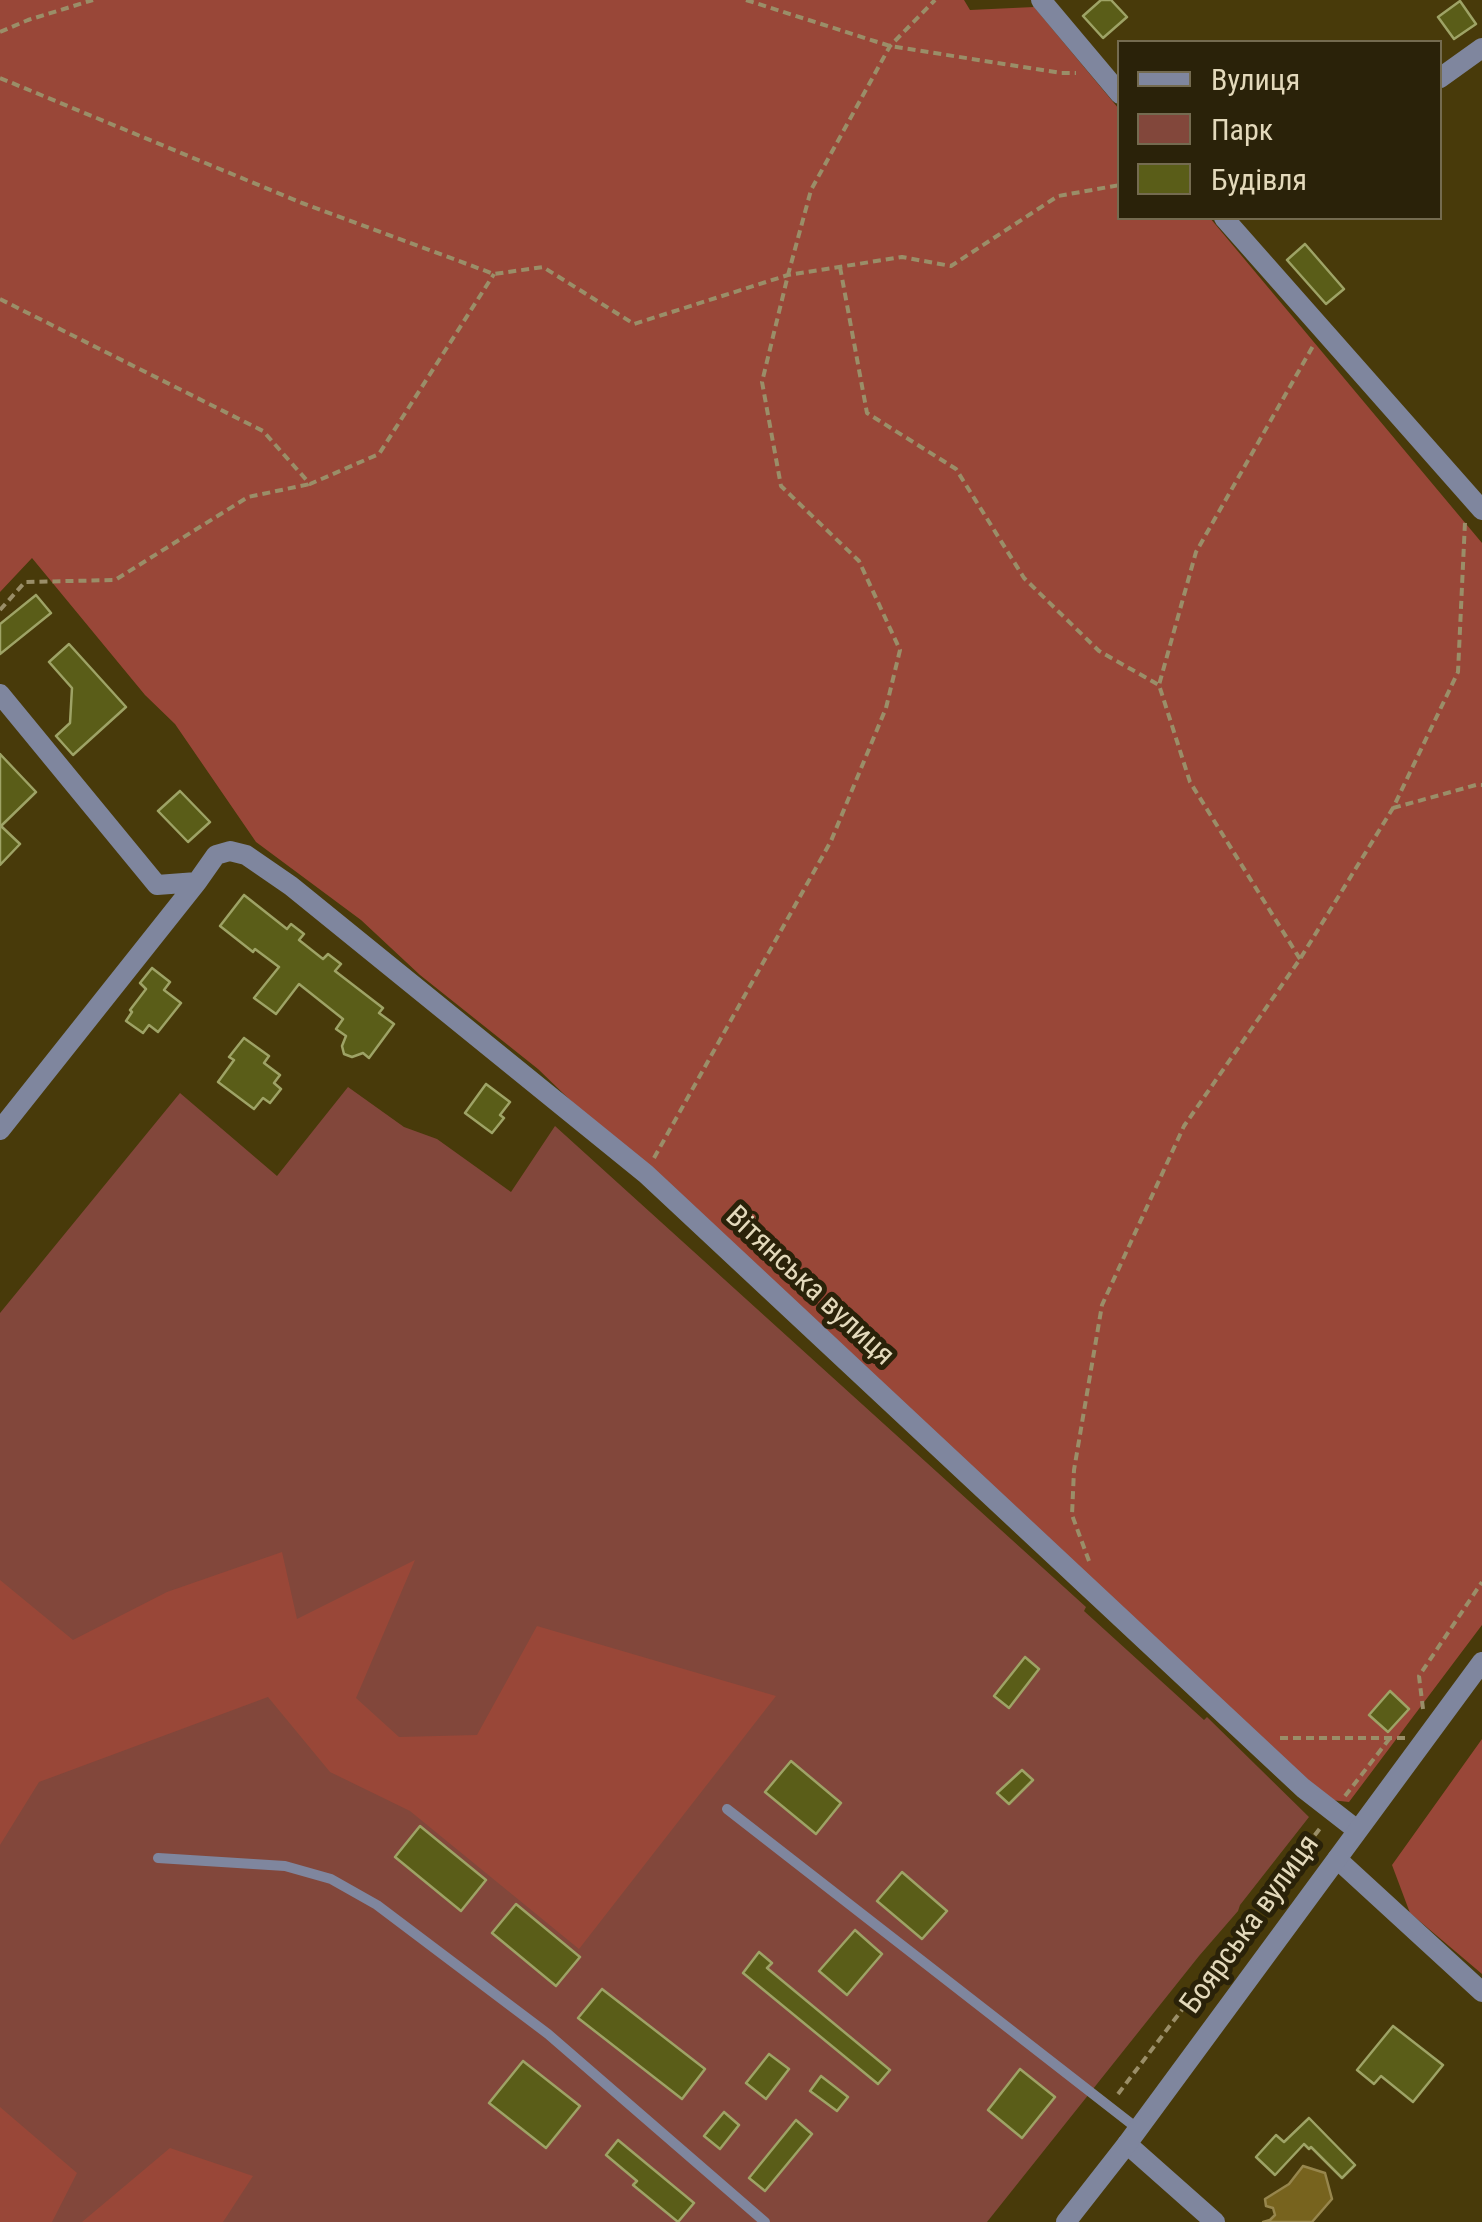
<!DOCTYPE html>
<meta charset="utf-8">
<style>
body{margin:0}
#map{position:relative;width:1482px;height:2222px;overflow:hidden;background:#483a0a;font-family:"Roboto Condensed",sans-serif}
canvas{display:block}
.legend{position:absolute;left:1117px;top:40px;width:325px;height:180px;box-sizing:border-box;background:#2a2209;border:2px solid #746b50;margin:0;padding:12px 18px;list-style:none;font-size:30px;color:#e3d9bb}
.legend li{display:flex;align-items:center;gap:20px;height:50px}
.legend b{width:50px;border:2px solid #746b50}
</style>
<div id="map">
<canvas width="1482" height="2222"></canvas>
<ul class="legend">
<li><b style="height:12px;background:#7f869e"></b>Вулиця</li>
<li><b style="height:28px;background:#82473b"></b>Парк</li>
<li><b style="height:28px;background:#5a5d18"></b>Будівля</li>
</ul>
</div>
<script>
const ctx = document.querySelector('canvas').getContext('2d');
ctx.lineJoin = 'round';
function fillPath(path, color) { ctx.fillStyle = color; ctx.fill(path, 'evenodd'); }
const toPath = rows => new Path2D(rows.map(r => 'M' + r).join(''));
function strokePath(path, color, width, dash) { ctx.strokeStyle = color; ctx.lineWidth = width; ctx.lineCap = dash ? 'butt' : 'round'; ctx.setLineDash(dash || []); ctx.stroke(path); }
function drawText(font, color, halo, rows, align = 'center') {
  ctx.font = font + ' "Roboto Condensed",sans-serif'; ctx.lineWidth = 10; ctx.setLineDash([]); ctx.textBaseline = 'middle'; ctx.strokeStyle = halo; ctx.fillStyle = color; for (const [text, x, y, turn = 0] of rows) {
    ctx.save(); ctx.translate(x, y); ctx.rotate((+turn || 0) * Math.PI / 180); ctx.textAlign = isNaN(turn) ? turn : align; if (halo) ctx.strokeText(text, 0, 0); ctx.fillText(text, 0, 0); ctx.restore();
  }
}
fillPath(toPath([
 [348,1087,404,1127,437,1139,511,1192,555,1126,1086,1607,1084,1611,1204,1720,1207,1717,1309,1817,1240,1905,1238,1911,1199,1956,987,2222,0,2222,0,1313,180,1093,277,1176]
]), '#82473b');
fillPath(toPath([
 [0,0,964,0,970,10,1034,7,1119,109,1120,218,1210,218,1482,543,1482,1625,1349,1802,1304,1797,917,1435,538,1069,420,975,361,920,256,842,175,724,145,695,32,558,0,592],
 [282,1552,297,1619,415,1560,356,1698,399,1737,477,1735,537,1626,776,1696,579,1949,410,1811,330,1772,268,1697,39,1782,0,1845,0,1580,73,1640,167,1592],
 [1482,1739,1482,1974,1410,1913,1392,1865],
 [0,2107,77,2173,52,2222,0,2222],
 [170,2148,253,2176,223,2222,82,2222]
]), '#994738');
const water = toPath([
 [1303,2166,1325,2173,1332,2199,1312,2222,1263,2222,1270,2220,1275,2215,1273,2208,1266,2206,1265,2199,1289,2184,1303,2166]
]);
fillPath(water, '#77631e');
strokePath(water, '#97864d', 2.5);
const building = toPath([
 [1101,0,1111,0,1127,17,1103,38,1083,16,1101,0],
 [1460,1,1476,24,1454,39,1438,17,1460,1],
 [1305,244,1344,289,1326,304,1287,260,1305,244],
 [36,595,51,613,0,654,0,624,36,595],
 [69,644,126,707,73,755,56,736,70,723,72,688,49,662,69,644],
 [0,754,36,792,1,826,20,844,0,865,0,754],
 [180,791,210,822,188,842,158,811,180,791],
 [244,895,287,929,291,924,304,934,299,940,323,959,328,954,341,964,335,971,383,1008,379,1013,394,1024,369,1058,363,1053,352,1057,344,1054,342,1046,346,1036,336,1029,343,1019,299,984,276,1014,254,998,279,967,255,949,253,952,220,926,244,895],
 [152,968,170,982,164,990,181,1003,158,1032,149,1025,143,1033,126,1021,132,1012,130,1010,146,989,140,983,152,968],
 [244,1038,269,1056,264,1063,280,1075,274,1083,281,1089,270,1103,263,1098,254,1109,218,1082,234,1060,229,1057,244,1038],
 [486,1084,510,1102,500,1115,504,1118,492,1133,465,1113,486,1084],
 [1025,1657,1039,1669,1009,1708,994,1696,1025,1657],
 [1390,1691,1409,1709,1388,1732,1369,1715,1390,1691],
 [791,1761,841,1803,816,1834,765,1792,791,1761],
 [1022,1770,1033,1780,1009,1804,997,1793,1022,1770],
 [420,1826,486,1880,461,1911,395,1857,420,1826],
 [902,1872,947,1911,922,1939,877,1901,902,1872],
 [516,1904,580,1957,556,1986,492,1933,516,1904],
 [855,1930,882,1954,847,1995,819,1971,855,1930],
 [759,1952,772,1963,767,1968,890,2070,878,2084,743,1973,759,1952],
 [602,1989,705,2069,682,2099,578,2018,602,1989],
 [1393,2026,1443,2065,1413,2102,1381,2076,1374,2084,1357,2070,1393,2026],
 [769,2054,789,2069,766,2099,746,2083,769,2054],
 [523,2061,580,2106,546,2148,489,2103,523,2061],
 [1020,2069,1055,2097,1022,2138,988,2110,1020,2069],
 [821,2076,848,2097,837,2111,810,2091,821,2076],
 [724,2112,739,2125,720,2149,704,2136,724,2112],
 [1309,2118,1355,2165,1342,2178,1311,2147,1309,2149,1304,2144,1275,2175,1256,2157,1276,2135,1284,2142,1309,2118],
 [796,2120,812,2134,765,2191,749,2178,796,2120],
 [618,2140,694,2203,678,2222,633,2185,637,2181,606,2155,618,2140]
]);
fillPath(building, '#5a5d18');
strokePath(building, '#9ea366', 2.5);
strokePath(toPath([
 [746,0,890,46,1061,73,1076,73],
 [0,32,28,20,93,0],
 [0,78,302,203,494,274,543,267,634,324,788,275,902,257,951,266,1058,196,1120,185],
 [840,267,867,413,956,469,1024,578,1099,651,1159,685],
 [0,299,263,431,310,484,379,454,494,274],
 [0,610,25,582,115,580,248,497,310,484],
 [1393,808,1476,785,1482,785],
 [1300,959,1190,782,1159,685,1196,552,1313,346],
 [654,1158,831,841,886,708,900,650,859,561,781,486,762,382,788,275,811,190,890,46,935,0],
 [1089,1561,1072,1515,1074,1470,1102,1305,1184,1126,1300,959,1393,808,1458,672,1465,522],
 [1423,1709,1419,1676,1482,1582],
 [1280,1738,1405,1738],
 [1345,1796,1390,1738],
 [1118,2094,1321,1827]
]), '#9a8e68', 4, [8, 5]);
strokePath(toPath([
 [727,1809,1138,2129],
 [158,1858,285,1866,331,1879,377,1905,548,2034,765,2222]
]), '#7f869e', 10);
strokePath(toPath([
 [1041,0,1120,94],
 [1440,78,1482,48],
 [1224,218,1482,510],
 [0,694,157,885,197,882,216,855,230,851,246,855,291,886,646,1174,1303,1788,1357,1830],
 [0,1130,197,882],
 [1337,1859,1482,1992],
 [1127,2144,1215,2222]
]), '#7f869e', 20);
strokePath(toPath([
 [1066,2222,1127,2144,1482,1662]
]), '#7f869e', 20);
drawText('30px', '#e3d9bb', '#2a2209', [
 ["Вітянська вулиця",809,1287,43],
 ["Боярська вулиця",1251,1925,-54]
]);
</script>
